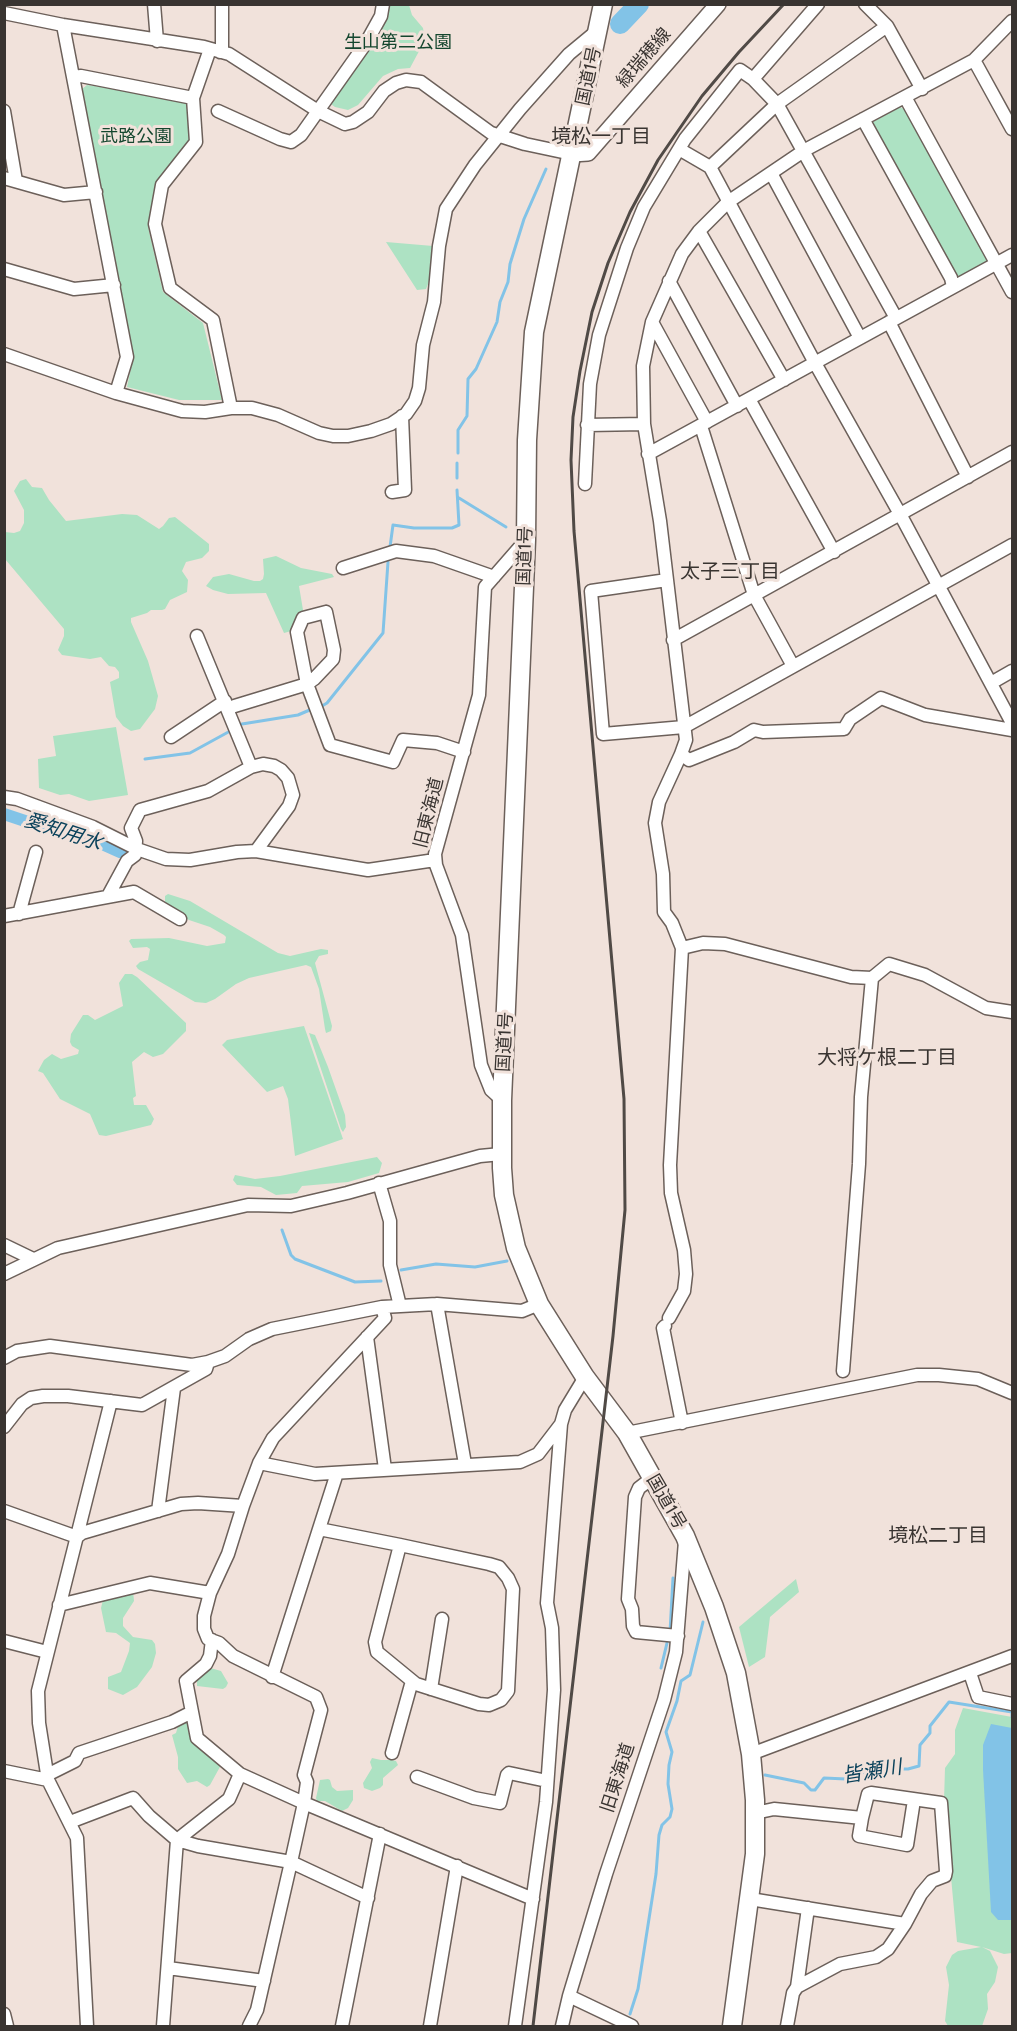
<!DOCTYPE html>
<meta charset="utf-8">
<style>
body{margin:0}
#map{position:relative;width:1017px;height:2031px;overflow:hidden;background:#f1e2db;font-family:Cabin,sans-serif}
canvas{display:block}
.frame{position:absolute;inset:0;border:6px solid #393431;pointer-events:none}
</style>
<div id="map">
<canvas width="1017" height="2031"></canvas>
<div class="frame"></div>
</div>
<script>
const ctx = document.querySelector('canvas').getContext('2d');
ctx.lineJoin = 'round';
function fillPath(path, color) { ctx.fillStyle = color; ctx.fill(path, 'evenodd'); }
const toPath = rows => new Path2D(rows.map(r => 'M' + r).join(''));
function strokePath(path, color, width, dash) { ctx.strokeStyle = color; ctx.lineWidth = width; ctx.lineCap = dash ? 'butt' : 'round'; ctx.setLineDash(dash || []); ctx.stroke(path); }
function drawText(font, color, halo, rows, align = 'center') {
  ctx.font = font + ' Cabin,"Noto Sans JP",sans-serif'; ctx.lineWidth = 6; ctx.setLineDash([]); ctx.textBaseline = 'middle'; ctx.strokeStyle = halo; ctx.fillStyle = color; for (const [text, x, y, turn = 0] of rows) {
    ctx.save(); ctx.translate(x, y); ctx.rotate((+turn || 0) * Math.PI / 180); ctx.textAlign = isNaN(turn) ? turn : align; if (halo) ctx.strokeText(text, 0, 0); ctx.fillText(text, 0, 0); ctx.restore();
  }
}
fillPath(toPath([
 [390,5,409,5,412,15,423,28,425,40,410,68,398,69,383,76,358,105,348,110,335,107,331,104,382,28],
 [87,85,184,99,188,102,191,139,156,184,148,227,163,292,203,323,222,400,179,400,127,387,133,358,81,90],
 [900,107,904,109,987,259,985,265,960,279,954,277,871,127,873,122],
 [386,242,433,246,430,279,426,289,417,290],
 [26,479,32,487,42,488,49,500,66,521,122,514,137,515,159,529,163,526,169,518,175,517,209,544,209,551,202,558,186,562,182,571,188,580,187,592,170,600,165,609,162,610,151,610,147,613,131,618,131,622,148,661,158,696,155,709,140,729,131,731,123,726,116,717,110,682,119,678,119,672,115,667,109,666,101,657,90,659,62,655,58,650,64,636,64,629,5,559,5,532,14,533,20,531,24,523,24,510,14,491,20,481],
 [276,556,301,568,332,574,334,577,299,586,303,610,295,630,284,633,266,593,228,594,213,590,206,586,213,577,229,574,254,581,260,581,263,579,264,574,263,559],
 [116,727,128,795,89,801,69,794,60,795,39,788,38,759,56,756,53,736],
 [168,894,190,901,278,953,290,956,321,949,328,950,328,954,319,956,315,963,332,1026,331,1031,326,1033,325,1029,319,989,311,967,306,965,249,978,236,984,215,999,206,1003,195,1002,138,969,136,966,140,962,148,960,150,949,147,947,133,948,129,941,131,939,169,938,207,946,225,943,226,937,224,935,210,927,189,920,167,907,165,902,165,896],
 [125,974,132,974,137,977,186,1023,186,1031,163,1054,153,1057,144,1052,132,1062,136,1096,133,1098,134,1105,146,1105,154,1119,151,1125,106,1136,99,1135,90,1114,60,1099,43,1073,38,1071,44,1060,52,1054,61,1059,78,1054,79,1050,72,1046,70,1042,71,1034,83,1015,88,1015,95,1020,123,1006,119,983],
 [304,1026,343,1139,295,1156,288,1099,283,1086,267,1092,222,1045,227,1040],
 [309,1033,315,1035,328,1067,345,1115,346,1127,343,1132,341,1129],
 [377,1157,382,1163,379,1173,348,1182,302,1186,297,1193,276,1195,261,1187,237,1185,233,1180,235,1175,255,1179,280,1176],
 [796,1579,799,1592,770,1617,765,1657,749,1667,739,1627],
 [133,1591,134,1601,123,1618,123,1626,133,1637,152,1640,155,1644,156,1653,152,1667,137,1687,123,1695,108,1689,108,1677,121,1672,129,1651,130,1643,116,1633,106,1632,101,1608,103,1600],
 [207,1667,221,1671,228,1683,226,1687,223,1689,197,1686,197,1679],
 [963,1708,1012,1717,1012,1953,1004,1954,982,1947,990,1951,998,1967,995,1982,987,1994,988,2009,982,2026,948,2026,945,2021,949,1985,946,1967,952,1955,958,1951,981,1947,957,1942,944,1801,945,1768,955,1754,955,1730],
 [188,1719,221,1765,210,1785,207,1787,197,1781,187,1783,178,1769,178,1757,172,1735,176,1733,178,1726],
 [372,1758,381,1760,391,1760,396,1761,398,1765,383,1778,383,1785,380,1788,372,1791,364,1788,363,1783,372,1768,370,1762],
 [328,1779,330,1780,332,1787,337,1791,353,1790,353,1800,348,1808,342,1811,325,1801,317,1801,316,1798,320,1780]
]), '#ade2c3');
fillPath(toPath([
 [991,1724,1012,1728,1012,1920,998,1920,991,1912,983,1770,983,1745]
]), '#82c3e7');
strokePath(toPath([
 [458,453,458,430,467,416,468,379,476,369,497,322,500,302,508,282,510,264,524,219,546,169],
 [457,478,457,463],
 [459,498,506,527],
 [390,547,393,525,414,528,452,528,459,525,457,490],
 [322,706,327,703,383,633,388,562],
 [242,724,298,715,312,709],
 [145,759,190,753,232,730],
 [282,1230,291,1255,295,1259,355,1282,381,1281],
 [401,1270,436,1264,475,1267,507,1261],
 [670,1632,673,1578],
 [661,1668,667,1643],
 [765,1775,804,1783,811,1790,815,1790,824,1778,846,1779,873,1769,908,1769,919,1766,920,1745,930,1733,930,1726,949,1702,1012,1712,1012,1717],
 [630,2014,638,1989,656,1874,659,1835,662,1825,670,1817,672,1809,668,1784,669,1765,672,1752,666,1732,677,1701,681,1681,690,1675,703,1622]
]), '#82c3e7', 3);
strokePath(toPath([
 [4,814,34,824,82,835,120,852]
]), '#82c3e7', 12);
strokePath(toPath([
 [620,24,639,4]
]), '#82c3e7', 20);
const minor = toPath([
 [154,4,157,41],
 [865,4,887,26,922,89],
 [4,13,63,25,204,47,229,54,318,111,345,124,353,122,368,112,384,91,396,83,406,80,421,82,491,133,525,144,572,154],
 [210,49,193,98,196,142,162,185,155,224,170,288,213,320,231,408],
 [220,52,222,47,222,4],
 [974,60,1012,129],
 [73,77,81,76,193,98],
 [753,79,818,4],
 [905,97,1012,292],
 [4,111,16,181],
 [218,111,280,139,291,142,301,135,366,43,381,16,383,4],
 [863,119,951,278,953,287],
 [679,149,710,167,815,363,900,514,1012,723],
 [710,167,777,104,887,26],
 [771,173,860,338],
 [4,178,64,195,96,192],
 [699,231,784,380],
 [4,269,74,289,114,285],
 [669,281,737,406],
 [652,322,707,422],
 [889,322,968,477],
 [4,354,116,393,127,357,63,25],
 [116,393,182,411,205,412,231,408,252,408,278,415,319,433,333,436,348,436,371,431,391,424,406,414,415,401,419,388,423,345,434,302,439,246,446,209,475,165,520,109,569,54,598,30],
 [749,399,834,552],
 [587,425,644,424],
 [701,426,754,595,793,666],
 [648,454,1012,255],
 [585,484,590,384,599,335,627,248,644,207,685,139,740,70,753,79,777,104,896,318],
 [392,492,405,490,402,416],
 [343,568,396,551,434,556,494,577],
 [667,580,591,591,603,734,684,727,1012,545],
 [326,612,334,650,333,659,314,679,307,684,297,632,303,618,326,612],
 [197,636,251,767],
 [673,640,1012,452],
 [991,683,1012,671],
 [228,708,307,684,330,745,393,762,403,740,437,743,464,752],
 [171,737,225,701],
 [681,754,689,760,734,742,754,730,763,732,844,729,850,719,881,698,925,715,1012,730],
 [4,797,17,799,93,827,137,849,166,859,190,860,237,852,256,851,368,870,435,860],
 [108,896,127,861,135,855,136,841,131,828,140,810,208,791,251,767,263,764,274,766,281,770,288,778,293,795,289,806,256,851],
 [19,914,36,852],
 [4,916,134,892,180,919],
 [682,948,703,943,725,944,851,977,872,978,889,964,925,975,986,1008,1012,1012],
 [502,1100,491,1090,481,1065,462,935,436,865,435,854,479,695,485,587,526,540],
 [379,1183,390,1221,390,1265,400,1306],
 [4,1245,33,1259],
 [4,1274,58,1248,248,1205,291,1206,347,1193,480,1156,501,1154],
 [437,1304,465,1464],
 [669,1318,684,1291,686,1274,684,1250,671,1193,670,1165,682,948,672,923,664,912,663,874,655,823,659,802,681,754,686,740,660,521,644,424,643,366,652,322,682,254,699,231,728,202,805,150,974,60,1012,21],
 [665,1326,663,1328,682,1423],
 [367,1337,385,1469],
 [4,1358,17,1351,50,1346,192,1365,208,1362,225,1356,249,1339,272,1329,382,1307,437,1304,522,1311,539,1304],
 [843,1371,859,1164,861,1097,872,978],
 [4,1427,22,1404,31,1398,43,1396,68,1396,142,1405,206,1369,208,1362],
 [627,1433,917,1375,939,1375,978,1379,1012,1393],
 [259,1463,315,1474,520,1462,538,1454,561,1424],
 [337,1473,319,1529,400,1545,489,1564,499,1567,508,1578,513,1589,508,1691,501,1700,489,1705,479,1704,416,1684,377,1652,375,1642,400,1545],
 [652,1478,639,1488,635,1497,628,1599,632,1609,633,1626,636,1632,678,1636],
 [243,1506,228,1554,210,1593,204,1616,204,1629,208,1639,219,1643,233,1656,316,1697,321,1710,304,1775,307,1782,304,1803,291,1862,257,2010,249,2026],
 [4,1511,77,1537,82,1533,181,1504,198,1503,243,1506,259,1463,273,1438,385,1318,382,1307],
 [158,1511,174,1388],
 [59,1605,150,1583,210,1593],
 [212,1640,210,1656,206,1664,186,1681,197,1738,240,1774],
 [4,1641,47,1652],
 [970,1673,978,1697,1012,1704],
 [272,1677,319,1529],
 [431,1689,442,1619],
 [392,1753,412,1681],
 [751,1754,1012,1656],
 [4,1771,48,1780],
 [47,1775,75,1761,79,1753,172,1722,192,1712],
 [417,1777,474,1798,500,1803,507,1775,509,1773,547,1781],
 [862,1818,859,1836,907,1845,914,1800],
 [70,1822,133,1798,149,1816,177,1840,198,1846,291,1862,368,1898],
 [750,1899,905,1924,921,1894,932,1881,945,1876,946,1871,941,1803,871,1793,868,1794,862,1818,774,1809,755,1813],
 [168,1968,264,1981],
 [797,1987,808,1908],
 [569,1996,632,2026],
 [4,2014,7,2026],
 [87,2026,77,1838,48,1780,39,1723,38,1691,111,1401],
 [163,2026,177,1840,229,1799,240,1774,304,1803,533,1899],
 [342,2026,380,1834],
 [430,2026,457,1866],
 [515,2026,546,1802,554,1690,552,1628,547,1603,561,1424,565,1410,585,1377],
 [562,2026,569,1996,606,1874,664,1700,676,1652,685,1541],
 [787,2026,793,1993,797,1987,840,1964,876,1957,888,1949,905,1924]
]);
const major = toPath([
 [572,154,588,153,718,4]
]);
const highway = toPath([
 [603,4,534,332,527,440,526,540,502,1100,502,1168,504,1195,516,1248,539,1304,585,1377,627,1433,685,1536,714,1607,736,1673,751,1754,755,1800,755,1854,732,2026]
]);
strokePath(minor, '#6c605a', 15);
strokePath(major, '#6c605a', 18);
strokePath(highway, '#6c605a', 21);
strokePath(minor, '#fff', 12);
strokePath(major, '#fff', 15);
strokePath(highway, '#fff', 18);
strokePath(toPath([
 [533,2026,613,1336,625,1210,624,1099,574,531,571,460,573,417,580,371,592,312,608,263,630,212,658,160,702,96,739,52,784,4]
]), '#504a46', 3);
drawText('18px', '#14462e', '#f1e2db', [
 ["生山第二公園",398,43],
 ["武路公園",136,137]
]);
drawText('18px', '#393431', '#f1e2db', [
 ["緑瑞穂線",644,58,-49],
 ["国道1号",589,76,-78],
 ["国道1号",525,556,-88],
 ["旧東海道",429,813,-76],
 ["国道1号",505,1042,-87],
 ["国道1号",666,1502,60],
 ["旧東海道",618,1778,-72]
]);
drawText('20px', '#393431', '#f1e2db', [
 ["境松一丁目",601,137],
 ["太子三丁目",730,572],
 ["大将ケ根二丁目",887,1058],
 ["境松二丁目",938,1536]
]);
drawText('italic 20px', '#0b425b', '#f1e2db', [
 ["愛知用水",63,832,18],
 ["皆瀬川",872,1772,-9]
]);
</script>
